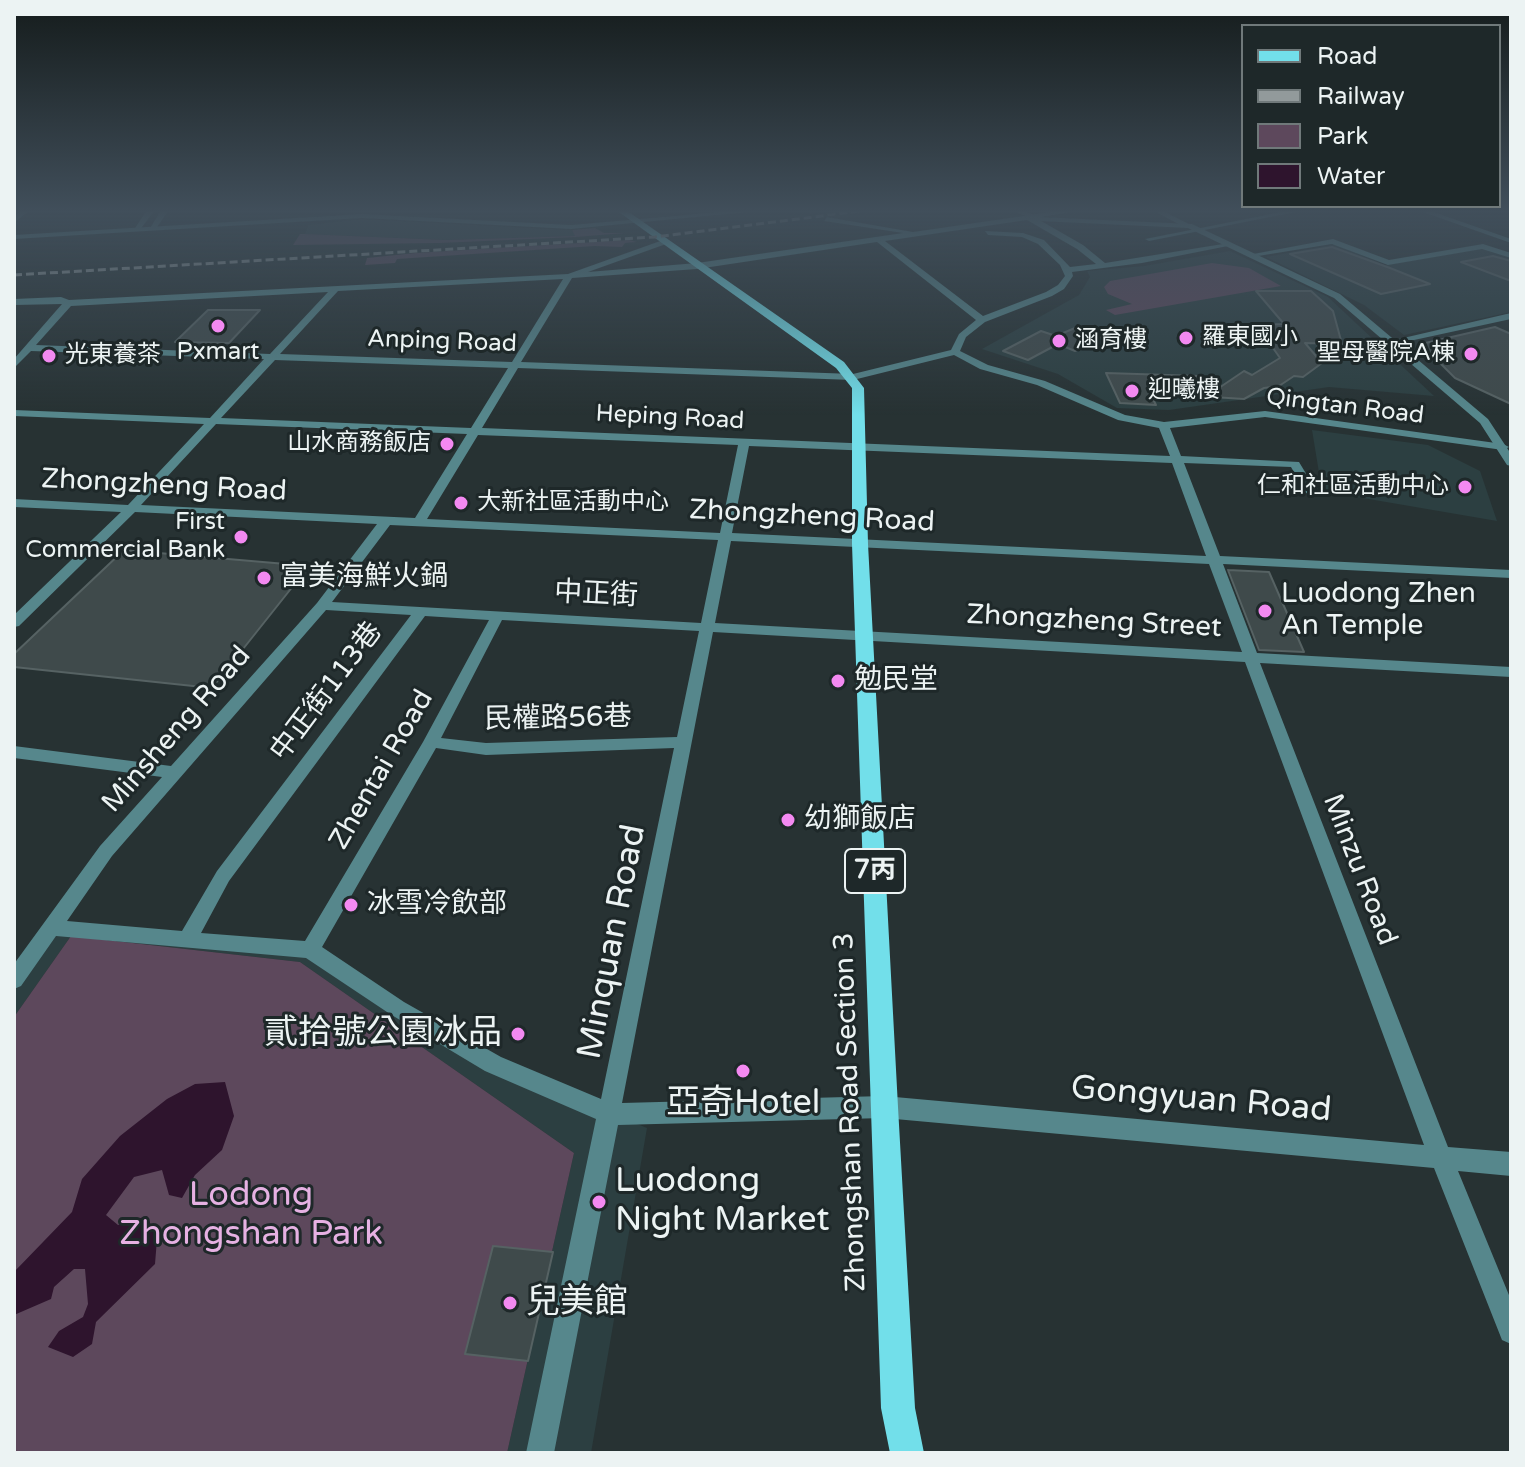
<!DOCTYPE html>
<meta charset="utf-8">
<style>
body{margin:0}
#map{position:relative;width:1525px;height:1467px;overflow:hidden;background:#273233;font-family:"Varela Round",sans-serif}
canvas{display:block}
.frame{position:absolute;inset:0;border:16px solid #ecf3f3;pointer-events:none}
.legend{position:absolute;left:1241px;top:24px;width:260px;height:184px;box-sizing:border-box;background:#1e2829;border:2px solid #70797a;margin:0;padding:10px 14px;list-style:none;font-size:24px;color:#ecf3f3}
.legend li{display:flex;align-items:center;gap:16px;height:40px}
.legend b{width:40px;border:2px solid #70797a}
</style>
<div id="map">
<canvas width="1525" height="1467"></canvas>
<div class="frame"></div>
<ul class="legend">
<li><b style="height:10px;background:#72dfea"></b>Road</li>
<li><b style="height:10px;background:#929a9b"></b>Railway</li>
<li><b style="height:22px;background:#5d485c"></b>Park</li>
<li><b style="height:22px;background:#2e142d"></b>Water</li>
</ul>
</div>
<script>
const ctx = document.querySelector('canvas').getContext('2d');
ctx.lineJoin = 'round';
function fillPath(path, color) { ctx.fillStyle = color; ctx.fill(path, 'evenodd'); }
const toPath = rows => new Path2D(rows.map(r => 'M' + r).join(''));
function strokePath(path, color, width, dash) { ctx.strokeStyle = color; ctx.lineWidth = width; ctx.lineCap = dash ? 'butt' : 'round'; ctx.setLineDash(dash || []); ctx.stroke(path); }
function drawText(font, color, halo, rows, align = 'center') {
  ctx.font = font + ' "Varela Round","Noto Sans TC",sans-serif'; ctx.lineWidth = 6; ctx.setLineDash([]); ctx.textBaseline = 'middle'; ctx.strokeStyle = halo; ctx.fillStyle = color; for (const [text, x, y, turn = 0] of rows) {
    ctx.save(); ctx.translate(x, y); ctx.rotate((+turn || 0) * Math.PI / 180); ctx.textAlign = isNaN(turn) ? turn : align; if (halo) ctx.strokeText(text, 0, 0); ctx.fillText(text, 0, 0); ctx.restore();
  }
}
fillPath(toPath([
 [361,219,572,230,576,236,445,240,305,234,308,225],
 [1335,244,1385,265,1485,248,1511,258,1511,312,1404,335,1364,305,1266,257],
 [1230,251,1328,297,1434,396,1329,387,1169,410,1117,408,1058,374,982,349,1079,295,1090,277,1087,271,1144,266],
 [1312,430,1428,445,1480,471,1497,521,1322,491],
 [52,928,310,950,493,1064,647,1128,591,1453,507,1453,574,1153,300,962,71,936,14,1017,14,979]
]), '#2c3f41');
fillPath(toPath([
 [595,228,604,233,625,233,576,237,440,243,293,245,300,234,305,234,445,240,575,236,572,230],
 [629,240,637,242,625,243,622,247,595,246,397,259,395,263,365,265,367,258,415,253],
 [1212,263,1249,268,1281,286,1115,315,1106,310,1132,304,1108,294,1104,287,1110,281],
 [71,936,300,962,574,1153,507,1453,14,1453,14,1017]
]), '#5d485c');
fillPath(toPath([
 [225,1082,234,1116,222,1150,195,1175,182,1198,169,1195,162,1170,134,1177,106,1215,118,1225,147,1216,157,1239,155,1264,96,1322,92,1344,73,1357,48,1347,59,1331,83,1317,88,1304,85,1269,74,1269,54,1287,51,1299,14,1315,14,1272,72,1212,82,1179,120,1136,167,1099,195,1084]
]), '#2e142d');
fillPath(toPath([
 [804,210,817,210,818,211,812,214,804,210]
]), '#2e142d');
const building = toPath([
 [1332,247,1390,268,1430,284,1381,294,1290,254,1332,247],
 [1493,256,1511,261,1511,281,1461,262,1493,256],
 [1256,291,1311,291,1333,311,1342,344,1305,343,1322,363,1303,377,1294,376,1279,386,1264,388,1244,399,1150,393,1156,405,1120,403,1106,373,1199,376,1210,394,1244,371,1252,375,1280,358,1257,325,1284,324,1256,291],
 [208,310,260,310,229,343,175,342,208,310],
 [1495,327,1511,334,1511,404,1455,378,1421,344,1495,327],
 [1075,328,1101,337,1075,351,1058,344,1028,360,1003,351,1041,331,1056,336,1075,328],
 [124,550,309,566,212,688,14,667,14,654,124,550],
 [1228,570,1269,572,1304,652,1259,650,1228,570],
 [493,1246,553,1252,528,1361,465,1354,493,1246]
]);
fillPath(building, '#3f4a4b');
strokePath(building, '#566263', 2);
fillPath(toPath([
 [22,210,30,210,14,223,14,217,22,210],
 [742,210,769,210,571,229,362,218,14,239,14,235,362,214,571,225,742,210],
 [1064,210,1082,210,1036,218,1083,245,1105,263,1229,243,1233,245,1142,263,1072,272,1073,276,1064,289,1052,296,985,322,966,337,960,351,988,365,1045,381,1125,415,1164,422,1265,411,1503,444,1509,447,1503,450,1265,417,1170,428,1181,456,1299,462,1316,490,1310,494,1306,493,1291,467,1184,463,1220,556,1511,570,1511,578,1223,564,1257,653,1511,667,1511,677,1260,663,1448,1147,1511,1152,1511,1176,1458,1171,1511,1300,1511,1344,1502,1340,1434,1168,884,1118,618,1125,554,1453,526,1453,596,1119,485,1071,390,1014,306,958,56,936,21,986,14,989,14,964,100,846,162,777,14,758,14,746,171,766,317,603,377,524,135,512,19,626,14,627,14,615,121,512,14,507,14,499,128,505,204,424,14,416,14,410,210,418,264,359,31,351,14,368,14,359,62,304,14,305,14,299,61,297,69,300,568,274,663,240,666,244,588,272,697,263,903,233,824,221,827,217,913,232,1064,210],
 [1027,220,1077,249,1096,264,1070,267,1044,240,1023,233,985,231,988,235,1022,237,1038,244,1060,265,1065,276,1058,285,1046,292,983,316,885,241,1027,220],
 [877,242,976,320,959,334,951,350,853,374,521,362,572,278,697,269,877,242],
 [563,279,512,362,280,354,338,291,563,279],
 [328,292,270,354,36,345,71,306,328,292],
 [954,355,980,369,1037,385,1118,420,1159,428,1170,456,482,428,518,368,853,380,954,355],
 [275,360,508,368,471,428,221,418,275,360],
 [216,424,467,434,415,518,141,505,216,424],
 [478,435,738,445,720,533,427,519,478,435],
 [749,446,1172,463,1206,556,732,533,749,446],
 [390,525,718,540,701,623,332,602,390,525],
 [731,541,1209,564,1242,652,715,623,731,541],
 [326,610,411,615,217,871,182,931,67,921,112,856,326,610],
 [425,616,489,620,423,742,305,941,201,933,229,881,425,616],
 [502,620,699,631,677,737,486,743,441,738,502,620],
 [713,632,1245,662,1424,1145,884,1096,622,1103,713,632],
 [436,748,486,755,674,748,601,1099,501,1057,404,1002,322,947,436,748],
 [1152,210,1161,210,1193,226,1186,228,1152,210],
 [1291,210,1306,210,1149,241,1145,239,1291,210],
 [1417,210,1428,210,1511,239,1511,243,1417,210],
 [1333,239,1389,260,1483,244,1511,253,1511,258,1482,249,1388,265,1332,244,1252,257,1248,255,1333,239],
 [1511,313,1511,319,1391,345,1386,342,1511,313]
]), '#56878c');
fillPath(toPath([
 [147,210,155,210,139,231,133,231,147,210],
 [161,210,169,210,155,230,149,230,161,210],
 [1011,210,1021,210,1039,217,1192,224,1340,294,1488,419,1511,454,1511,466,1507,465,1480,423,1334,298,1188,228,1038,221,1011,210]
]), '#56878c');
fillPath(toPath([
 [616,210,626,210,844,362,864,388,868,544,898,1107,915,1408,924,1453,890,1453,881,1408,852,544,852,388,836,368,616,210]
]), '#72dfea');
strokePath(toPath([
 [14,275,655,237,868,210]
]), '#929a9b', 3, [8, 4]);
const sky = ctx.createLinearGradient(0, 0, 0, 415);
sky.addColorStop(0, '#151c1c');
sky.addColorStop(0.51, '#414f5b');
sky.addColorStop(1, '#414f5b00');
ctx.fillStyle = sky;
ctx.fillRect(0, 0, 1525, 415);
for (const [x, y, r, color] of [
 [218,326,8,"#f389f1"],
 [1186,338,8,"#f389f1"],
 [1059,341,8,"#f389f1"],
 [1471,354,8,"#f389f1"],
 [49,356,8,"#f389f1"],
 [1132,391,8,"#f389f1"],
 [447,444,8,"#f389f1"],
 [1465,487,8,"#f389f1"],
 [461,503,8,"#f389f1"],
 [241,537,8,"#f389f1"],
 [264,578,8,"#f389f1"],
 [1265,611,8,"#f389f1"],
 [838,681,8,"#f389f1"],
 [788,820,8,"#f389f1"],
 [351,905,8,"#f389f1"],
 [518,1034,8,"#f389f1"],
 [743,1071,8,"#f389f1"],
 [599,1202,8,"#f389f1"],
 [510,1303,8,"#f389f1"]
]) { const dot = new Path2D(); dot.arc(x, y, r, 0, 2 * Math.PI); ctx.fillStyle = color; ctx.fill(dot); strokePath(dot, '#1e2829', 3); }
drawText('24px', '#ecf3f3', '#1e2829', [
 ["羅東國小",1202,338],
 ["涵育樓",1075,341],
 ["Pxmart",218,353,"center"],
 ["聖母醫院A棟",1455,354,"right"],
 ["光東養茶",65,356],
 ["迎曦樓",1148,391],
 ["山水商務飯店",431,444,"right"],
 ["仁和社區活動中心",1449,487,"right"],
 ["大新社區活動中心",477,503],
 ["First",225,523,"right"],
 ["Commercial Bank",225,551,"right"]
], 'left');
drawText('24px', '#ecf3f3', '#1e2829', [
 ["Anping Road",442,342,2],
 ["Qingtan Road",1345,407,7],
 ["Heping Road",670,418,3]
]);
for (const [x, y, w] of [
 [875,871,60]
]) { const box = new Path2D(); box.roundRect(x - w / 2, y - 22, w, 44, 6); ctx.fillStyle = '#1e2829'; ctx.fill(box); strokePath(box, '#ecf3f3', 2); }
drawText('bold 26px', '#ecf3f3', null, [
 ["7丙",875,871]
]);
drawText('28px', '#ecf3f3', '#1e2829', [
 ["Zhongzheng Road",164,486,3],
 ["Zhongzheng Road",812,517,3],
 ["中正街",596,595,3],
 ["Zhongzheng Street",1094,622,3],
 ["中正街113巷",327,692,-53],
 ["民權路56巷",558,719,-1],
 ["Minsheng Road",177,730,-49],
 ["Zhentai Road",382,770,-60],
 ["Minzu Road",1359,870,69],
 ["Zhongshan Road Section 3",851,1112,-92]
]);
drawText('28px', '#ecf3f3', '#1e2829', [
 ["富美海鮮火鍋",280,578],
 ["Luodong Zhen",1281,595],
 ["An Temple",1281,627],
 ["勉民堂",854,681],
 ["幼獅飯店",804,820],
 ["冰雪冷飲部",367,905]
], 'left');
drawText('34px', '#ecf3f3', '#1e2829', [
 ["Minquan Road",613,942,-79],
 ["Gongyuan Road",1201,1100,5]
]);
drawText('34px', '#ecf3f3', '#1e2829', [
 ["貳拾號公園冰品",502,1034,"right"],
 ["亞奇Hotel",743,1104,"center"],
 ["Luodong",615,1182],
 ["Night Market",615,1221],
 ["兒美館",526,1303]
], 'left');
drawText('34px', '#e6b1e3', '#1e2829', [
 ["Lodong",251,1196],
 ["Zhongshan Park",251,1235]
]);
</script>
